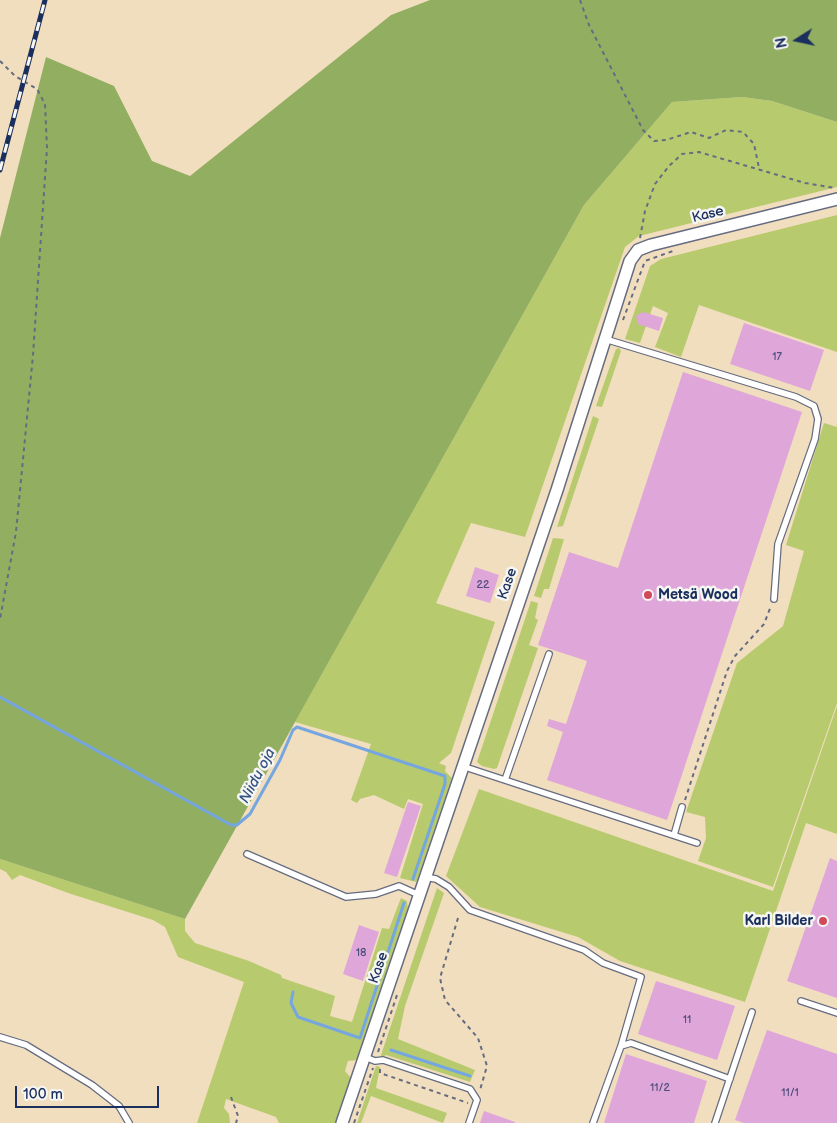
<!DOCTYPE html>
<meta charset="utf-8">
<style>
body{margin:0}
#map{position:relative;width:837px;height:1123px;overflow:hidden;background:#f1debe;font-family:"Balsamiq Sans",sans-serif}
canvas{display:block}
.north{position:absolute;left:772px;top:15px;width:50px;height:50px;-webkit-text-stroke:4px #f6f6f2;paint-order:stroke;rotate:260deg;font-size:14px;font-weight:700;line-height:20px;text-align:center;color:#1b2f5e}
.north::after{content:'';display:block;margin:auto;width:18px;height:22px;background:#1b2f5e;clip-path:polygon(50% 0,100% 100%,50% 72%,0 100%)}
.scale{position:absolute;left:15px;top:1086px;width:144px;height:22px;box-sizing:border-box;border:2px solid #1b2f5e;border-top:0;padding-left:6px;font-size:15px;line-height:18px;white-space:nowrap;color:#1b2f5e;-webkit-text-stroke:4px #f6f6f2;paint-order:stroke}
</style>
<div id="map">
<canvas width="837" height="1123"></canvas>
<div class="north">N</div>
<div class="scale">100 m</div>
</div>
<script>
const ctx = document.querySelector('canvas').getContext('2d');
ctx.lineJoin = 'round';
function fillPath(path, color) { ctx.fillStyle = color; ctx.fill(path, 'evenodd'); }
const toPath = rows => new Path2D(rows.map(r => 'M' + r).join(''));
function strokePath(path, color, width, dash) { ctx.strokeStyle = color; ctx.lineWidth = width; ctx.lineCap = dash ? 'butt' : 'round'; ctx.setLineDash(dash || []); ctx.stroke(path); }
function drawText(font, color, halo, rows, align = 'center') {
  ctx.font = font + ' "Balsamiq Sans",sans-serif'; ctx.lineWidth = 5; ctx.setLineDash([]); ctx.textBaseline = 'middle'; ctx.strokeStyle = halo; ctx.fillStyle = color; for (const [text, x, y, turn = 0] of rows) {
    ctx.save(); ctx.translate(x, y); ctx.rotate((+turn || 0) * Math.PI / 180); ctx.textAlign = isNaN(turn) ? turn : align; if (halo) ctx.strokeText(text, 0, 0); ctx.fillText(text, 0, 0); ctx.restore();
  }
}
fillPath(toPath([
 [742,97,772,101,837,122,837,187,639,236,625,247,525,537,471,523,436,603,495,622,451,753,439,763,446,766,445,771,452,778,418,879,416,882,400,878,423,804,408,799,404,809,374,795,360,799,357,803,351,800,371,744,295,722,584,205,672,102],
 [837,215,837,352,699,305,681,357,655,347,668,313,653,306,640,343,625,339,650,266,661,259],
 [619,348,621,351,602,407,596,406,616,349],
 [593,416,599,419,563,526,557,527],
 [824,423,837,427,837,703,773,887,698,861,706,838,705,817,686,812,737,663,783,626,804,551,786,545],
 [553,538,564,539,549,589,544,589,541,598,534,596],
 [531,601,538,603,535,618,538,620,529,645,538,648,497,768,494,769,482,766,477,762],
 [837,706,837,834,806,823,745,1002,620,961,578,937,480,907,446,876,479,789,773,891],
 [0,859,185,919,185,931,195,943,249,961,281,975,282,978,335,996,330,1016,352,1022,382,928,389,929,401,898,407,901,408,910,358,1060,348,1061,345,1071,351,1078,336,1123,279,1123,276,1117,226,1099,224,1108,229,1114,230,1123,197,1123,244,982,178,957,165,927,153,920,68,893,20,875,12,880,6,872,0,869],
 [437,888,444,893,405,1006,398,1039,475,1070,470,1082,386,1055,380,1058],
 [376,1066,380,1067,376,1088,447,1113,443,1123,371,1096,361,1123,357,1123]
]), '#b8ca6e');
fillPath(toPath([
 [430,0,837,0,837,122,772,101,742,97,672,102,584,205,185,919,0,859,0,238,46,57,114,86,152,161,190,176,391,15]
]), '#92ae61');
strokePath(toPath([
 [0,697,231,825,237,825,250,814,280,760,293,730,297,727,445,776,445,784,413,879],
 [293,992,291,1003,298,1017,360,1038,404,903],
 [391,1050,470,1076]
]), '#75a6e0', 3);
fillPath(toPath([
 [643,312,663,318,659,331,638,324,636,316],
 [744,323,824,350,810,391,730,364],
 [683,372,802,412,667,820,547,780,563,732,547,726,549,719,566,724,587,661,538,645,569,552,618,568],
 [475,567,499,575,490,603,466,596],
 [408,802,421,806,397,877,384,873],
 [830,858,837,861,837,998,787,981],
 [359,925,379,932,363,981,343,974],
 [656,981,735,1006,717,1060,638,1034],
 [767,1030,837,1054,837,1123,744,1123,735,1120],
 [626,1054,707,1081,694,1123,604,1123],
 [484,1111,515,1122,515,1123,480,1123]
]), '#dfa6d9');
const service = toPath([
 [605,339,796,397,814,406,818,419,815,439,778,544,774,599],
 [462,766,697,843],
 [505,780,549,654],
 [674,835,682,807],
 [247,854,346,897,376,894,399,886,419,895],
 [425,877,436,879,449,887,470,910,584,950,603,963,641,977,621,1046],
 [801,1001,837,1013],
 [0,1037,26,1045,92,1085,119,1106,129,1123],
 [365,1057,375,1061,383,1060,470,1089,477,1100,469,1123],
 [593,1123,621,1046,631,1043,730,1079],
 [715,1123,752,1012]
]);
const minor = toPath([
 [342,1123,557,490,630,261,638,250,651,245,837,199]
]);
strokePath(service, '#666c80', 8);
strokePath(minor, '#666c80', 14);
strokePath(toPath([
 [580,0,589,25,643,130,654,141,666,140,691,132,709,138,726,130,743,132,754,144,759,168],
 [0,61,15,76,37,89,45,104,47,148,33,355,16,532,0,619],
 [640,238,645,211,655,184,669,166,682,154,699,152,805,183,835,188],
 [623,320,645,261,673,251],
 [685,800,727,671,735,656,764,624,771,606],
 [458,918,440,978,445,1000,478,1038,487,1066,480,1090],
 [378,1052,397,995],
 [380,1069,380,1073,468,1103],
 [231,1097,238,1116,236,1123],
 [354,1123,373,1068]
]), '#666c80', 2, [4, 4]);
strokePath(service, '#fff', 5.5);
strokePath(minor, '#fff', 11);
const rail = toPath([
 [0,170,45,0]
]);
strokePath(rail, '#1b2f5e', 5);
strokePath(rail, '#f6f6f2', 3, [9]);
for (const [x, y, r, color] of [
 [648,595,5,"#d1495b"],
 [823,921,5,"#d1495b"]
]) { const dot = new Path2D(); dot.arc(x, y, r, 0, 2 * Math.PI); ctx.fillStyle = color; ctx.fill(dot); strokePath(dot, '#f6f6f2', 2); }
drawText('11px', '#4c4d7d', null, [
 ["17",777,357],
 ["22",483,585],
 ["18",361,953],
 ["11",687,1020],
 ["11/2",660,1088],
 ["11/1",790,1093]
]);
drawText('14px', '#1b2f5e', '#f6f6f2', [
 ["Kase",708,215,-14],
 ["Kase",508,584,-71],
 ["Kase",379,968,-71]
]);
drawText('bold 14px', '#1b2f5e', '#f6f6f2', [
 ["Metsä Wood",658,595],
 ["Karl Bilder",813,921,"right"]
], 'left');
drawText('italic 15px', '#365385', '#f6f6f2', [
 ["Niidu oja",258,776,-62]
]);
</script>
